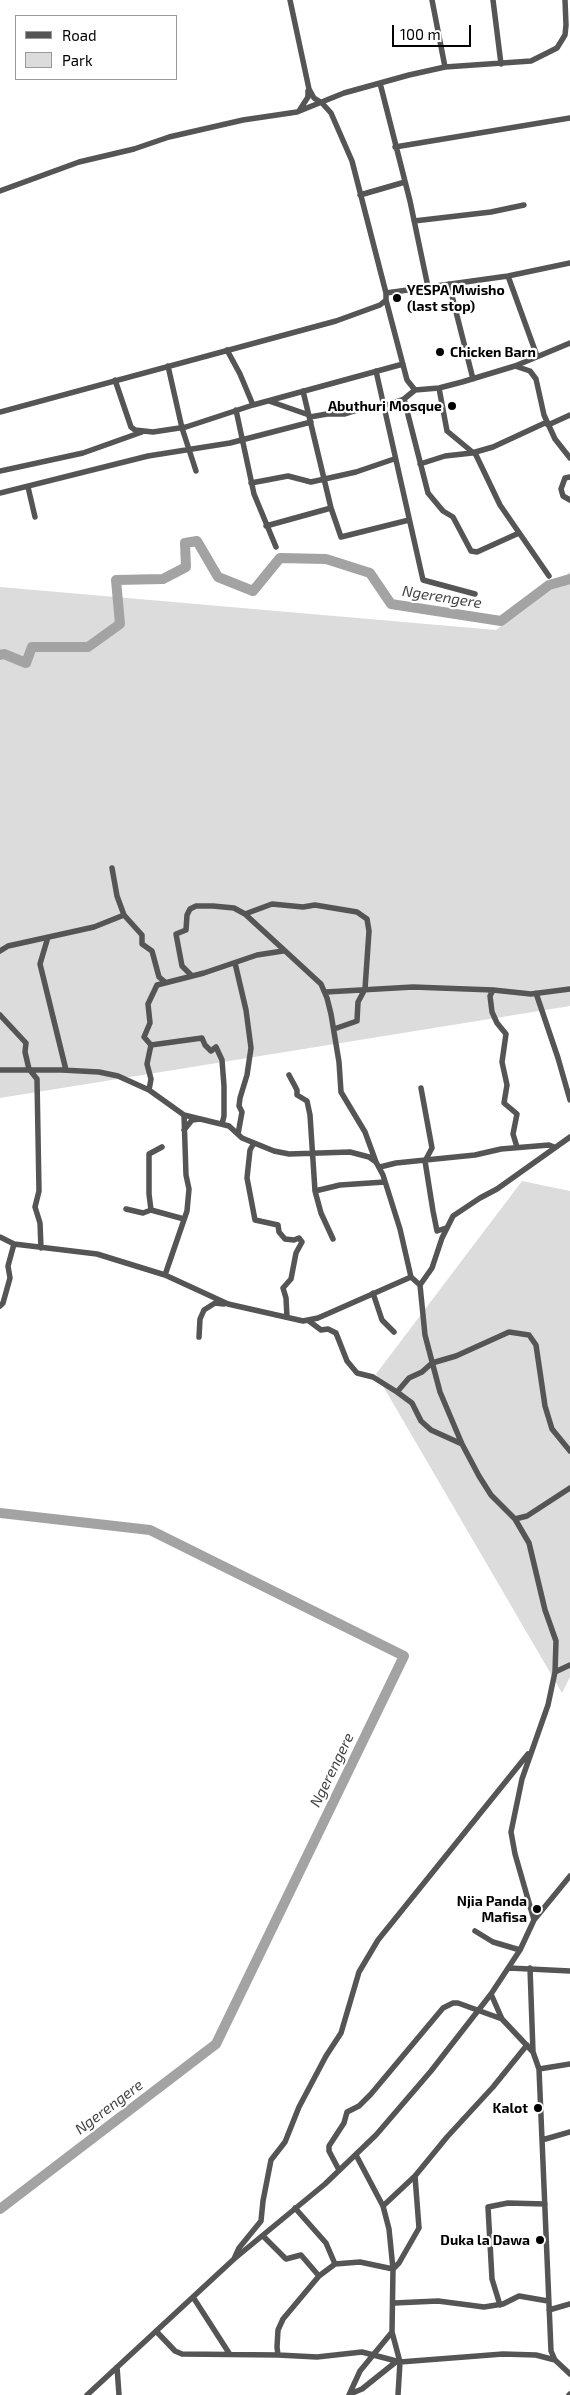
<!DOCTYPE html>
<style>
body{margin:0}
#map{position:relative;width:570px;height:2395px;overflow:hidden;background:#fff;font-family:"Exo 2",sans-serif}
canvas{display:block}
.legend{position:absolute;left:15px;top:15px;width:162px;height:65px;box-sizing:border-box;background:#fff;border:1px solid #999;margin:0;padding:6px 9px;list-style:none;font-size:15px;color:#000}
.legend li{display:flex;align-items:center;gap:10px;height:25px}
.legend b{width:25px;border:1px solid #999}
.scale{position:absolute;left:392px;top:25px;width:79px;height:22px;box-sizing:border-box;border:2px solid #000;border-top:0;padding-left:6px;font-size:15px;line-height:18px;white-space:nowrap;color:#000;-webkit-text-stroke:4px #fff;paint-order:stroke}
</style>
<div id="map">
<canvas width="570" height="2395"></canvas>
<ul class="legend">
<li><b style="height:6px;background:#555"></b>Road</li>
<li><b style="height:14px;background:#dcdcdc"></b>Park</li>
</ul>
<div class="scale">100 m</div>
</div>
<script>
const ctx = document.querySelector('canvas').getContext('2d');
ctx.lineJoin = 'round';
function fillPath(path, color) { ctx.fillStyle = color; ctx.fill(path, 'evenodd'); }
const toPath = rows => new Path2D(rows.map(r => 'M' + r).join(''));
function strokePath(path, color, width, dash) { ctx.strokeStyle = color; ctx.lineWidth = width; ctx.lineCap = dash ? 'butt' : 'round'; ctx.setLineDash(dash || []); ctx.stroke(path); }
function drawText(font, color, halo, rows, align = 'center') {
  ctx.font = font + ' "Exo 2",sans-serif'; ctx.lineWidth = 4.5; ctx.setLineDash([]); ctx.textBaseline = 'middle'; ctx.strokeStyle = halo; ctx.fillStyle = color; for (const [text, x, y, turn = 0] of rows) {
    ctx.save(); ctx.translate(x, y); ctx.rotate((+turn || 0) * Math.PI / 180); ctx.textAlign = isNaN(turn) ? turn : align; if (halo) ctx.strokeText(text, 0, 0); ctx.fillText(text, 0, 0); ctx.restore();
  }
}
fillPath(toPath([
 [570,572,570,1006,0,1098,0,587,496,630],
 [522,1181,570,1191,570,1677,562,1693,376,1374]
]), '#dcdcdc');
strokePath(toPath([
 [0,655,4,654,26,663,32,647,88,647,120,624,116,580,163,579,186,567,185,543,197,541,218,577,253,591,280,558,326,559,370,573,391,604,501,621,549,585,570,579],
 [0,1513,150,1530,404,1656,216,2044,0,2209]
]), '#a3a3a3', 10);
strokePath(toPath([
 [432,0,445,67],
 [493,0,501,64],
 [380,83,410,201,428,287],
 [299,111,308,97,308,91],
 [395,147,570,118],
 [0,191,79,162,134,149,169,137,243,120,297,112,344,93,409,75,445,67,531,61,557,48,565,35,566,25,565,0],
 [360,195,405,182],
 [414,221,491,212,524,205],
 [508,276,537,356],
 [449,284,473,379],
 [386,293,508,276,570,263],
 [386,300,407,380,415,390,439,388,462,382,515,366,570,343],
 [227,350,240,374,253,405],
 [168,366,182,428,196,471],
 [515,366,530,371,536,379,544,415,555,439,570,458],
 [376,371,423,580,475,594],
 [115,380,131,427,135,430,153,432,186,427,253,405,403,364],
 [439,388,447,431,476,455,500,505,549,576],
 [303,391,331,508,341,537,409,520],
 [404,399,428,493,443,511,453,517,471,551,477,552,519,533],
 [269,401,309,415],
 [236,410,254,494,276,547],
 [0,412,336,321,380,305,386,300,386,293,352,161,331,113,322,103,314,98,309,89,290,0],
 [310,417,327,414,345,414,364,408,383,406,404,399,415,390],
 [548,425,570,415],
 [420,464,445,456,472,453,493,447,547,422],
 [0,471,83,453,142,432],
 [570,477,565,478,561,489,563,496,570,500],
 [251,483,288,476,311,482,356,472,394,459],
 [28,487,35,517],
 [0,493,148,456,230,443,311,422],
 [266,526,331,508],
 [112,868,117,896,124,915,142,935,142,944,152,951,159,977,165,982],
 [245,914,272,904,303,907,315,905,357,912,367,919,369,931,365,989,358,1002,357,1021,334,1029],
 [48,937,40,964,66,1070],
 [0,951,8,946,94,927,124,915],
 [235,963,246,1010,251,1048,247,1075,240,1098,239,1106,242,1112,238,1134],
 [192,976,182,966,176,934,186,930,187,915,190,909,196,906,213,906,234,908,245,914,321,984,327,998,331,1014,339,1062,341,1092,365,1132,376,1162],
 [493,990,490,996,492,1012,497,1023,506,1034,502,1062,507,1085,504,1103,517,1114,513,1134,517,1147],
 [326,992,413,987,493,990,531,994,570,989],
 [536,993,558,1058,570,1100],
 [0,1015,26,1043,25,1052,29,1069,37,1079,39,1191,35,1207,40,1223,41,1248],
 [151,1045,202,1038,205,1045,211,1051,216,1047,222,1060,224,1086,224,1116,222,1124],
 [0,1070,62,1070,99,1072,118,1076,149,1090,184,1115,229,1126,242,1138,274,1151,289,1154,350,1152,369,1157,376,1162,383,1175,400,1229,411,1277,420,1285],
 [289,1075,297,1090,297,1095,307,1101,310,1115,315,1191,321,1213,333,1239],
 [421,1088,432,1148,425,1161,433,1211,437,1231,446,1228],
 [149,1090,151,1079,147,1064,151,1045,144,1037,150,1023,148,1004,157,985,204,973,257,955,283,951],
 [184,1130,192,1120,200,1119],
 [254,1143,250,1150,247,1178,255,1220,278,1225,279,1232,285,1239,294,1240,299,1238,302,1242,296,1253,291,1279,283,1288,286,1298,287,1317],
 [380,1167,396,1163,475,1155,501,1149,549,1145,554,1147],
 [315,1191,340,1185,385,1182],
 [126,1209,143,1213,151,1210,184,1219],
 [151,1210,149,1194,149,1154,162,1147],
 [0,1237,14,1244,97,1254,165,1275,228,1304,303,1321,318,1318,411,1277],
 [165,1275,187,1211,189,1189,186,1175,184,1115],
 [373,1293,382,1320,394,1332],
 [0,1306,3,1303,10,1278,8,1266,14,1244],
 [309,1321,321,1330,328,1329,336,1333,347,1361,357,1373,373,1377,397,1392,412,1403,421,1421,431,1430,462,1444],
 [199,1337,200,1319,204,1310,215,1303,224,1304],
 [397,1392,409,1378,422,1372,432,1363,456,1356,509,1332,529,1335,536,1345,545,1406,552,1429,570,1451],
 [515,1519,527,1516,570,1488],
 [555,1672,570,1665],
 [534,1920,515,1854,511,1832,522,1779,548,1705,555,1672,556,1641,545,1610,529,1543,515,1519,491,1495,479,1476,462,1444,440,1392,425,1335,420,1285,432,1268,442,1238,453,1216,480,1198,497,1189,570,1137],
 [475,1931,493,1942,520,1950],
 [509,1968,570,1971],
 [530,1968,533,2052],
 [491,1994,502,2019,533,2052,539,2069,551,2351,555,2360,570,2374],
 [527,2045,493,2087,447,2137,415,2176,419,2228,399,2263,393,2269,360,2262,335,2264,319,2276,283,2319,278,2330,277,2347,278,2355,317,2357,362,2352,400,2362,503,2354,536,2355,555,2360],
 [539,2069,570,2064],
 [542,2140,570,2132],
 [356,2155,383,2206,389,2229,393,2269,392,2332,400,2362,398,2395],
 [339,2170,329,2151,329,2146,344,2123,347,2112,359,2106,371,2094,443,2008,453,2003,458,2003,502,2019],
 [383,2206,415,2176],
 [295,2208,326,2243,335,2264],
 [263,2236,286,2259,301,2255,319,2276],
 [234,2259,239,2248,261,2221,263,2201,271,2160,285,2142,299,2107,326,2056,341,2033,359,1972,378,1940,528,1754],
 [193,2297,229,2353],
 [394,2303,438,2301,484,2307,503,2304,519,2296,548,2301],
 [500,2305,492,2279,488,2207,508,2203,545,2204],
 [549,2310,570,2304],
 [156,2331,175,2351,182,2354,278,2355],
 [117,2367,119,2395],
 [350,2394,362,2389,397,2361],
 [87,2395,234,2259,325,2184,376,2135,431,2071,491,1994,520,1950,534,1920,570,1876],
 [349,2395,360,2371,392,2332],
 [569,2395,570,2394]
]), '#555', 5.5);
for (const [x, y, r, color] of [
 [397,298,5,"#000"],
 [440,352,5,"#000"],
 [452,406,5,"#000"],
 [537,1909,5,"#000"],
 [538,2108,5,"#000"],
 [540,2240,5,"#000"]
]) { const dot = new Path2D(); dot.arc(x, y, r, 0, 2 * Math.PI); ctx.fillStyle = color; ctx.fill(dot); strokePath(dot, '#fff', 2); }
drawText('bold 14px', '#000', '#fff', [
 ["YESPA Mwisho",407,290,"left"],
 ["(last stop)",407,306,"left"],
 ["Chicken Barn",450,352,"left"],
 ["Abuthuri Mosque",442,406],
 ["Njia Panda",527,1901],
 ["Mafisa",527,1917],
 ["Kalot",528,2108],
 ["Duka la Dawa",530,2240]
], 'right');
drawText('italic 15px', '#444', '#fff', [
 ["Ngerengere",442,597,9],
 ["Ngerengere",332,1770,-64],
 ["Ngerengere",109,2107,-37]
]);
</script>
